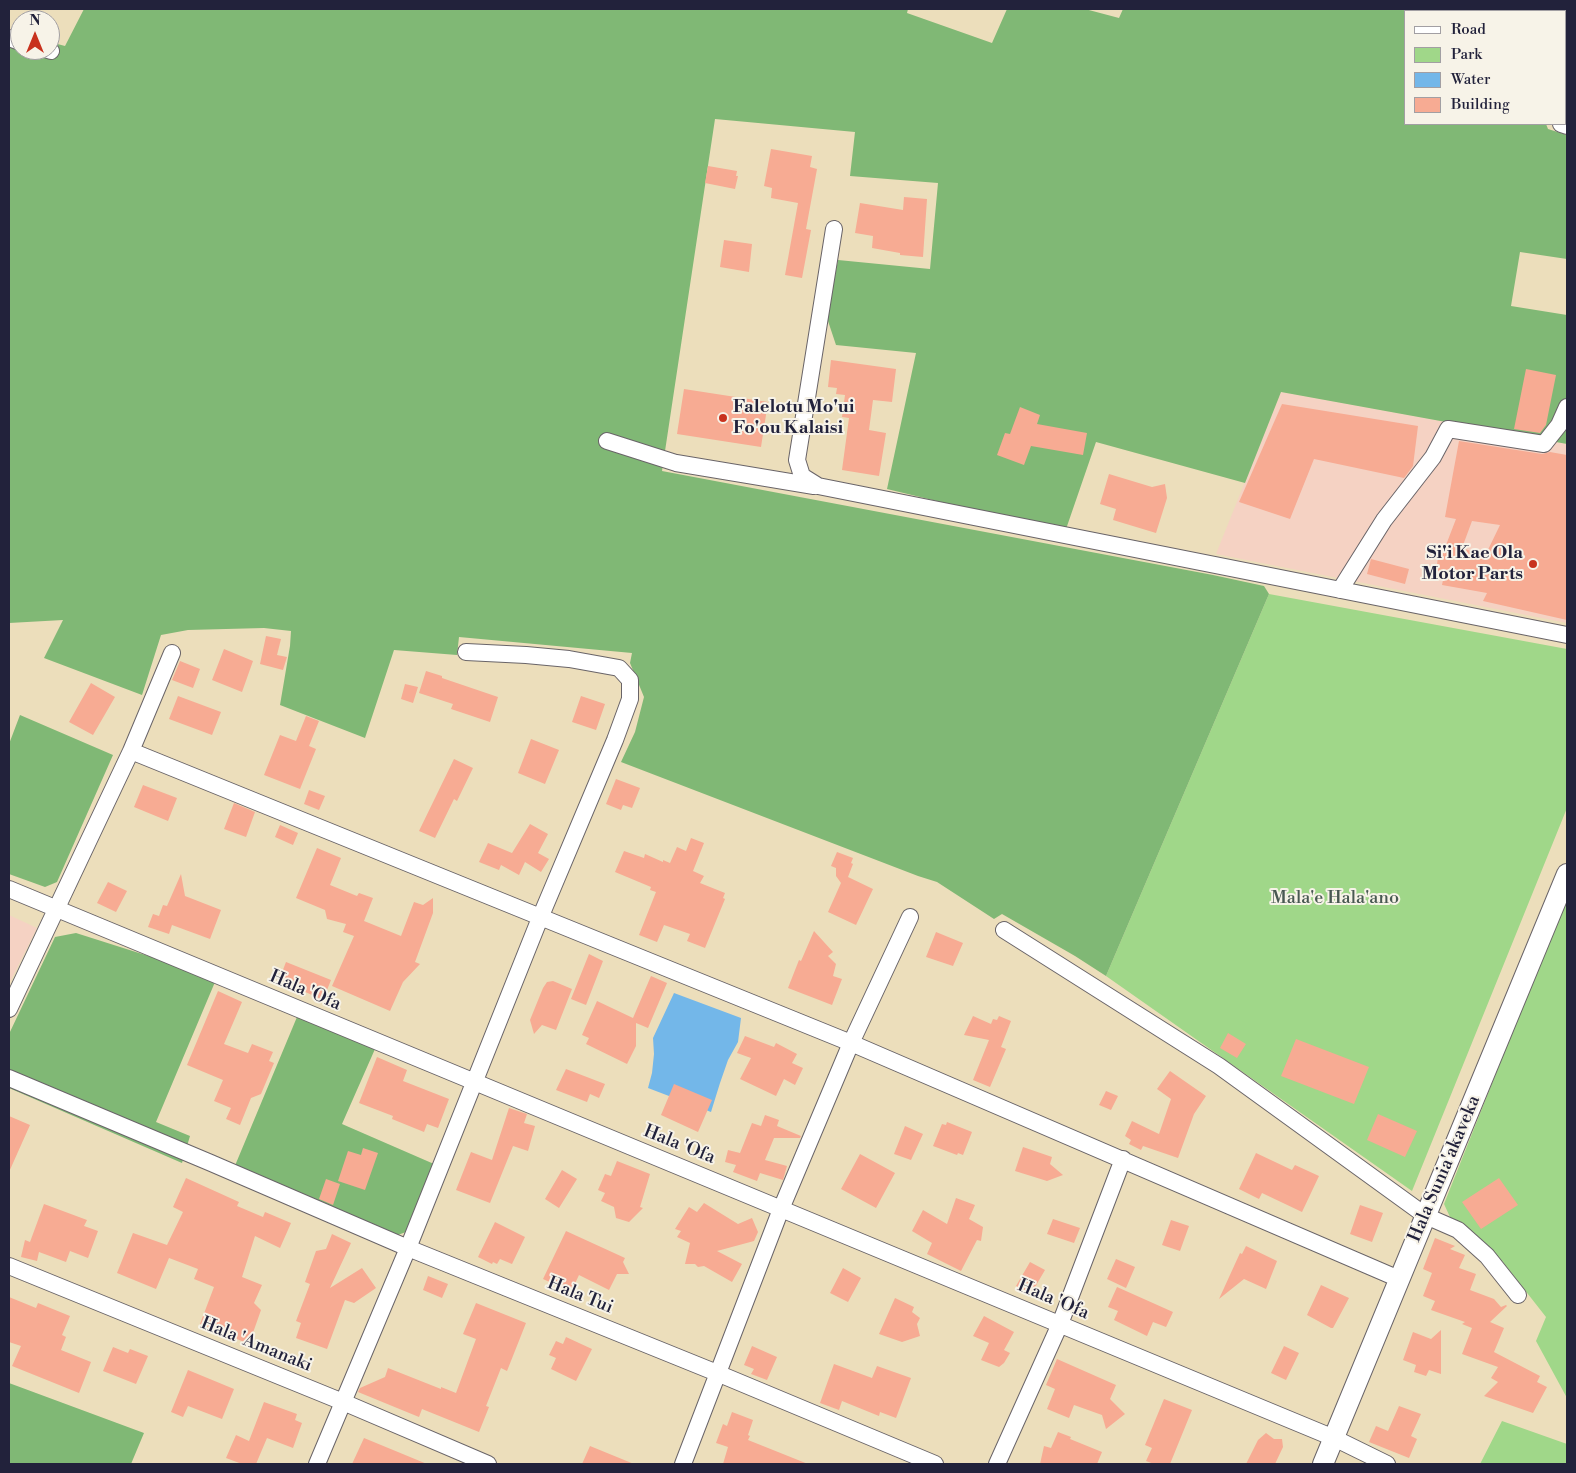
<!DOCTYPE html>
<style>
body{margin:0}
#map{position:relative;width:1576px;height:1473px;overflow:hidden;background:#ecdebb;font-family:"Libre Bodoni",serif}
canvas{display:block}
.frame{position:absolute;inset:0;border:10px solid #22223b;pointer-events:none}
.legend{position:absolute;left:1404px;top:10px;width:162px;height:115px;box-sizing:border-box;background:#f7f3e8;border:1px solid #a29fa3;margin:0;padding:6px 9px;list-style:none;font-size:15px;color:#22223b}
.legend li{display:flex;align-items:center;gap:10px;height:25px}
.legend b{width:25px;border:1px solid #a29fa3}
.north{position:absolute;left:10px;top:10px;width:50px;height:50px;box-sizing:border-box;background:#f7f3e8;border:1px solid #a29fa3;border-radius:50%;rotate:0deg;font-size:14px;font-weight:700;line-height:20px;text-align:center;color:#22223b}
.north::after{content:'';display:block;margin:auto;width:18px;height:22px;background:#c8321e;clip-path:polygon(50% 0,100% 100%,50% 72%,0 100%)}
</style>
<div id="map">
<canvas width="1576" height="1473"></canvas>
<div class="frame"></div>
<ul class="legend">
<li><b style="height:6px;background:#fff"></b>Road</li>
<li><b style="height:14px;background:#a0d789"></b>Park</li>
<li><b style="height:14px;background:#73b7e9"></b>Water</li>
<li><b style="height:14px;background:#f7ab93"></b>Building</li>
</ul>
<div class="north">N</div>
</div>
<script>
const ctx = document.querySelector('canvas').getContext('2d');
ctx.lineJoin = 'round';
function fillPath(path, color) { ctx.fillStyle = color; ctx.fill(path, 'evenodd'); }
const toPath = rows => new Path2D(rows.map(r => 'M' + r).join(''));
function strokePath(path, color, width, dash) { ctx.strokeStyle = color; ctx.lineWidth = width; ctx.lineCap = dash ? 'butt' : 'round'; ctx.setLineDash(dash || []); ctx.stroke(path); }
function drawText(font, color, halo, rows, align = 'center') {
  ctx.font = font + ' "Libre Bodoni",serif'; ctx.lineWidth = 4; ctx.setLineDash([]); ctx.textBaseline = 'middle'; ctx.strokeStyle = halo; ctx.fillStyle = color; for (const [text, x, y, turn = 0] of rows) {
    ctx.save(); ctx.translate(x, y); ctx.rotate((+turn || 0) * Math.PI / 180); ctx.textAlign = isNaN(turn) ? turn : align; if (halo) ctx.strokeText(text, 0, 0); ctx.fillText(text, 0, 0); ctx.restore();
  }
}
fillPath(toPath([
 [1281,392,1567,444,1567,623,1216,554],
 [9,915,37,928,9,984]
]), '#f5d2c3');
fillPath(toPath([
 [1269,594,1567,649,1567,808,1412,1191,1106,976],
 [1567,895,1567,1398,1536,1341,1546,1317,1502,1261,1450,1217,1444,1204],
 [1502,1421,1567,1444,1567,1464,1480,1464]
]), '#a0d789');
fillPath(toPath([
 [84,9,908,9,907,13,992,43,1007,9,1085,9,1119,18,1123,9,1567,9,1567,42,1565,48,1565,11,1405,11,1405,124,1546,124,1548,129,1567,135,1567,259,1520,252,1511,306,1567,315,1567,444,1281,392,1245,483,1096,442,1065,532,887,489,916,353,836,345,827,318,838,260,930,269,938,183,850,176,855,132,715,119,662,471,1213,575,1264,586,1269,594,1106,976,1075,956,1002,914,994,919,937,882,918,876,621,762,635,732,644,697,630,663,632,653,459,637,457,655,394,650,365,738,280,705,290,646,291,631,264,628,188,630,161,635,142,695,44,658,63,620,9,623,9,31,20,34,20,50,50,50,50,42,65,46],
 [20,715,113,755,57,882,45,887,9,874,9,744],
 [76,933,161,960,215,982,156,1122,190,1136,182,1163,9,1088,9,1034,55,937],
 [297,1017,375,1049,342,1124,434,1164,406,1232,395,1236,234,1168],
 [9,1383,144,1433,131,1464,9,1464]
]), '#80b875');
fillPath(toPath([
 [674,993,741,1018,738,1042,728,1060,720,1083,711,1112,648,1088,652,1073,654,1054,653,1038]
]), '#73b7e9');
fillPath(toPath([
 [771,149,812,156,810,167,817,169,806,229,811,230,802,278,785,275,798,203,771,198,772,188,764,186],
 [708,166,737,171,736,176,738,176,735,189,705,183],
 [904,197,927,199,923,257,900,255,900,253,872,248,873,236,855,233,860,203,903,210],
 [724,240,752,244,749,272,720,267],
 [831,360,896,369,892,402,873,400,869,430,886,433,879,476,842,470,849,418,842,417,845,395,836,394,837,388,828,387],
 [1526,369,1556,375,1546,425,1540,433,1514,429],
 [684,389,768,402,761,447,677,434],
 [1282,404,1418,426,1413,466,1404,478,1314,459,1290,519,1239,502],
 [1020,407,1040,415,1037,424,1087,433,1083,455,1031,446,1024,465,997,455,1005,433,1010,434],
 [1459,441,1542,454,1550,452,1567,455,1567,620,1483,601,1487,593,1442,585,1443,580,1435,579,1438,557,1441,558,1456,519,1445,517],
 [1472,521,1500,525,1485,556,1462,548],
 [1109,474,1152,487,1165,484,1167,498,1156,533,1113,520,1116,509,1100,504],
 [1371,559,1409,569,1405,584,1367,574],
 [266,636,281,639,277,655,287,657,283,670,260,664],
 [224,649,253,661,242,692,212,680],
 [180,661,200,669,193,688,172,680],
 [426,671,442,676,442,678,498,697,490,722,451,709,453,704,419,693],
 [91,683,115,697,93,735,69,722],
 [405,684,418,687,413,703,401,699],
 [178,696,221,712,212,735,169,719],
 [581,696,605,704,596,730,572,722],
 [306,716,319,721,309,746,316,749,300,789,264,775,280,735,296,741],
 [531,739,559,750,545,784,518,773],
 [454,759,473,768,457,801,454,799,435,838,419,831],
 [616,779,640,788,632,808,623,805,621,810,606,804],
 [143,785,177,798,168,821,134,807],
 [309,790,325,796,319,810,304,804],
 [234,803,255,812,246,837,224,829],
 [530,824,548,834,538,853,549,859,541,872,525,862,519,875,501,865,499,870,479,862,488,843,512,853],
 [280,825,298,833,293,845,275,837],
 [691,838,704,843,693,871,704,876,700,883,725,893,723,898,725,899,705,948,687,941,690,934,664,925,657,942,639,935,656,892,650,890,651,887,615,872,624,851,644,858,645,854,663,862,663,860,670,863,677,847,686,851],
 [317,848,341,858,330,885,357,896,359,893,373,898,364,921,369,923,401,936,414,902,423,905,433,898,433,913,415,962,420,964,403,982,390,1011,332,986,354,936,343,932,346,924,327,919,325,910,296,898],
 [837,852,853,858,851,863,853,864,848,877,873,889,856,925,828,912,841,883,836,876,836,868,831,866],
 [181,874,185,896,221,910,210,939,172,925,169,934,148,927,153,914,159,916,163,905,167,906],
 [108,882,127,891,116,912,97,903],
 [814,931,833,952,828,956,836,964,833,976,842,979,832,1005,788,988,799,960,801,961],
 [936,932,963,943,953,966,926,957],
 [589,954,603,961,586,1005,571,999],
 [286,962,331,980,323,1000,279,980],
 [651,976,667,983,648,1028,636,1023,636,1046,627,1064,586,1044,589,1038,582,1035,597,1001,633,1018],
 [553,981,572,989,556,1030,542,1025,534,1034,530,1020,543,988,547,982],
 [218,991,242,1002,224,1044,248,1053,252,1044,273,1052,269,1061,274,1063,261,1094,251,1098,240,1125,226,1119,231,1108,214,1101,223,1080,187,1065],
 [973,1016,991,1024,993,1019,997,1020,999,1016,1011,1021,1001,1047,1006,1049,990,1087,973,1080,989,1040,964,1035],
 [1228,1033,1246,1044,1237,1058,1220,1048],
 [745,1036,774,1047,776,1043,797,1054,792,1063,803,1068,795,1085,784,1079,776,1096,740,1079,751,1058,737,1053],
 [1296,1039,1369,1067,1354,1104,1281,1076],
 [377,1057,407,1070,403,1081,449,1099,438,1128,427,1124,424,1132,392,1119,393,1116,359,1103],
 [566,1069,605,1084,599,1098,590,1094,587,1102,556,1090],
 [1170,1071,1206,1096,1194,1114,1178,1158,1143,1146,1141,1150,1129,1144,1131,1140,1125,1136,1132,1121,1159,1134,1171,1099,1157,1089],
 [674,1084,712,1100,698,1132,661,1115],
 [1106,1091,1118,1096,1111,1110,1099,1105],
 [509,1108,527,1114,524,1123,535,1126,528,1151,513,1146,490,1203,456,1190,471,1152,492,1160],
 [1378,1114,1417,1131,1405,1157,1367,1140],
 [765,1115,779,1120,777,1126,801,1136,800,1138,774,1138,765,1160,787,1166,783,1180,760,1173,757,1181,733,1172,736,1165,725,1162,728,1150,740,1153,752,1123,761,1126],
 [9,1116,30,1125,9,1172],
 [947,1122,972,1132,963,1155,958,1153,957,1155,933,1146,942,1124,946,1125],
 [905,1126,923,1134,911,1160,894,1154],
 [1023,1147,1052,1157,1050,1164,1063,1175,1047,1181,1015,1171],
 [363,1148,378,1153,365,1190,338,1181,348,1151,361,1155],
 [1256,1153,1292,1170,1295,1165,1319,1176,1302,1212,1262,1193,1259,1199,1239,1189],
 [860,1154,895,1173,876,1208,841,1189],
 [617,1161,650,1174,640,1207,643,1208,629,1222,616,1218,614,1207,601,1201,605,1193,598,1190,605,1174,611,1176],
 [562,1170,577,1179,559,1208,545,1199],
 [186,1178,239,1202,237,1206,263,1217,265,1212,291,1223,280,1248,255,1236,242,1277,262,1285,254,1303,261,1310,249,1344,200,1324,214,1287,194,1279,198,1269,169,1258,156,1289,117,1273,133,1233,167,1245,183,1212,173,1207],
 [1499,1178,1518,1205,1481,1229,1462,1202],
 [326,1179,340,1184,333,1205,319,1199],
 [956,1198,975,1205,969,1219,983,1227,981,1241,977,1240,961,1271,927,1254,932,1243,912,1231,923,1210,947,1224],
 [704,1203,738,1224,752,1218,758,1232,754,1241,717,1251,742,1264,732,1282,704,1266,698,1267,695,1264,685,1264,690,1243,677,1237,681,1231,675,1229,689,1207,697,1212],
 [44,1204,87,1220,84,1226,98,1231,88,1258,70,1251,66,1262,39,1252,37,1261,21,1257,25,1240,30,1242],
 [1360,1205,1383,1213,1372,1242,1350,1234],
 [1053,1219,1080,1228,1074,1243,1047,1234],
 [1171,1220,1189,1226,1180,1251,1162,1245],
 [495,1222,525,1237,512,1264,500,1259,497,1264,493,1262,492,1264,478,1257],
 [566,1231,625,1258,623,1262,629,1274,617,1274,609,1290,579,1275,571,1292,543,1279],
 [332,1234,351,1243,330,1288,362,1268,376,1288,354,1303,345,1300,327,1349,296,1338,301,1323,296,1321,310,1284,305,1282,316,1251,326,1249],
 [1435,1238,1455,1246,1450,1249,1465,1255,1459,1268,1476,1274,1470,1290,1494,1299,1501,1307,1506,1305,1507,1306,1490,1322,1504,1328,1494,1352,1540,1376,1537,1382,1547,1387,1533,1413,1484,1396,1498,1382,1491,1378,1498,1367,1462,1354,1472,1328,1462,1324,1465,1322,1431,1310,1435,1301,1423,1296,1432,1273,1423,1269],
 [1246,1246,1277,1261,1266,1289,1244,1279,1219,1299,1240,1253,1242,1254],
 [1116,1259,1135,1267,1126,1288,1107,1279],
 [1030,1262,1045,1270,1031,1294,1016,1286],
 [843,1268,861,1278,848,1302,830,1293],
 [428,1276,448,1284,442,1298,423,1290],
 [1321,1285,1349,1298,1333,1328,1331,1328,1307,1315],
 [1117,1287,1173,1312,1166,1327,1153,1322,1147,1336,1114,1320,1118,1311,1108,1307],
 [9,1297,36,1308,38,1303,70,1316,62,1335,66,1337,61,1350,91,1362,79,1393,12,1366,21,1346,9,1342],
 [895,1298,914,1307,912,1312,920,1318,917,1324,920,1336,902,1342,879,1334],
 [476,1303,526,1323,507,1371,501,1368,486,1406,489,1407,479,1432,422,1409,419,1417,358,1392,360,1388,385,1377,388,1368,441,1389,441,1387,456,1393,476,1339,463,1334],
 [984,1316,1014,1332,1004,1350,1010,1353,1004,1363,999,1367,981,1360,989,1343,973,1336],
 [1441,1330,1441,1374,1429,1370,1426,1376,1414,1372,1416,1365,1403,1360,1413,1332,1431,1339],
 [566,1337,592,1349,576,1381,551,1369,556,1358,549,1355,556,1341,563,1344],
 [752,1346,777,1357,767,1380,751,1374,754,1369,744,1365],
 [1284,1346,1299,1353,1286,1380,1271,1373],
 [113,1347,128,1353,130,1349,148,1356,136,1384,103,1371],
 [1057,1359,1116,1385,1110,1399,1125,1414,1106,1429,1102,1415,1074,1405,1069,1418,1047,1409,1055,1389,1046,1385],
 [834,1364,872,1378,877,1366,911,1378,896,1418,880,1412,879,1416,842,1401,839,1410,820,1403],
 [188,1370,234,1389,222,1419,188,1406,183,1417,171,1412],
 [1164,1399,1192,1410,1170,1464,1154,1464,1146,1461,1152,1448,1145,1445],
 [264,1402,297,1414,295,1420,302,1423,293,1448,267,1438,256,1464,242,1464,226,1458,236,1435,249,1441],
 [1399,1406,1421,1414,1411,1436,1417,1439,1409,1458,1369,1442,1376,1426,1388,1431],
 [732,1412,753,1420,748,1435,750,1436,748,1440,808,1464,723,1464,728,1447,716,1443,723,1424,727,1426],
 [1058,1432,1071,1437,1070,1439,1102,1452,1097,1464,1040,1464,1044,1446,1051,1448],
 [1266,1433,1274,1439,1282,1439,1283,1447,1275,1464,1246,1464,1258,1440],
 [364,1438,427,1464,352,1464],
 [590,1446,634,1464,582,1464]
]), '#f7ab93');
const minor = toPath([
 [9,38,20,42],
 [48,50,51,51],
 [1565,68,1567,63],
 [1561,124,1567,126],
 [834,229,797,460,802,476,818,486,1567,635],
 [607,441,676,463,814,486],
 [1340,590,1384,520,1433,457,1448,429,1544,444,1559,425,1567,407],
 [172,653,131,751,851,1043,1399,1279],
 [9,889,1334,1438,1387,1464],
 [1004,930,1219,1066,1426,1216,1458,1230,1487,1256,1518,1295],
 [9,1009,131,751],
 [9,1078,211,1163,408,1248,717,1373,935,1464],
 [9,1266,343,1402,488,1464],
 [317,1464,408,1248,540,918,615,740,630,699,630,680,619,668,569,659,526,655,466,652],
 [683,1464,781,1209,851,1043,910,917],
 [997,1464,1060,1324,1123,1159]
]);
const tertiary = toPath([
 [1323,1464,1567,874]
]);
strokePath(minor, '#696468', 18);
strokePath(tertiary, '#696468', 22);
strokePath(minor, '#fff', 16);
strokePath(tertiary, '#fff', 20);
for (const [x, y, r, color] of [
 [723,418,5,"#c8321e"],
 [1533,564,5,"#c8321e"]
]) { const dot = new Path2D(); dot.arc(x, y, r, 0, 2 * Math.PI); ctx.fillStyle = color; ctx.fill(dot); strokePath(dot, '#f7f3e8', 2); }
drawText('bold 18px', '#22223b', '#f7f3e8', [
 ["Falelotu Mo'ui",733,408],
 ["Fo'ou Kalaisi",733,429],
 ["Si'i Kae Ola",1523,554,"right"],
 ["Motor Parts",1523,575,"right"]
], 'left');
drawText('18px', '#485852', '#f7f3e8', [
 ["Mala'e Hala'ano",1335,899]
]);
drawText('18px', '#22223b', '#f7f3e8', [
 ["Hala 'Ofa",305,991,23],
 ["Hala 'Ofa",679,1145,22],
 ["Hala Sunia'akaveka",1445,1169,-67],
 ["Hala Tui",580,1296,22],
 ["Hala 'Ofa",1053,1300,23],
 ["Hala 'Amanaki",256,1345,22]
]);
</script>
